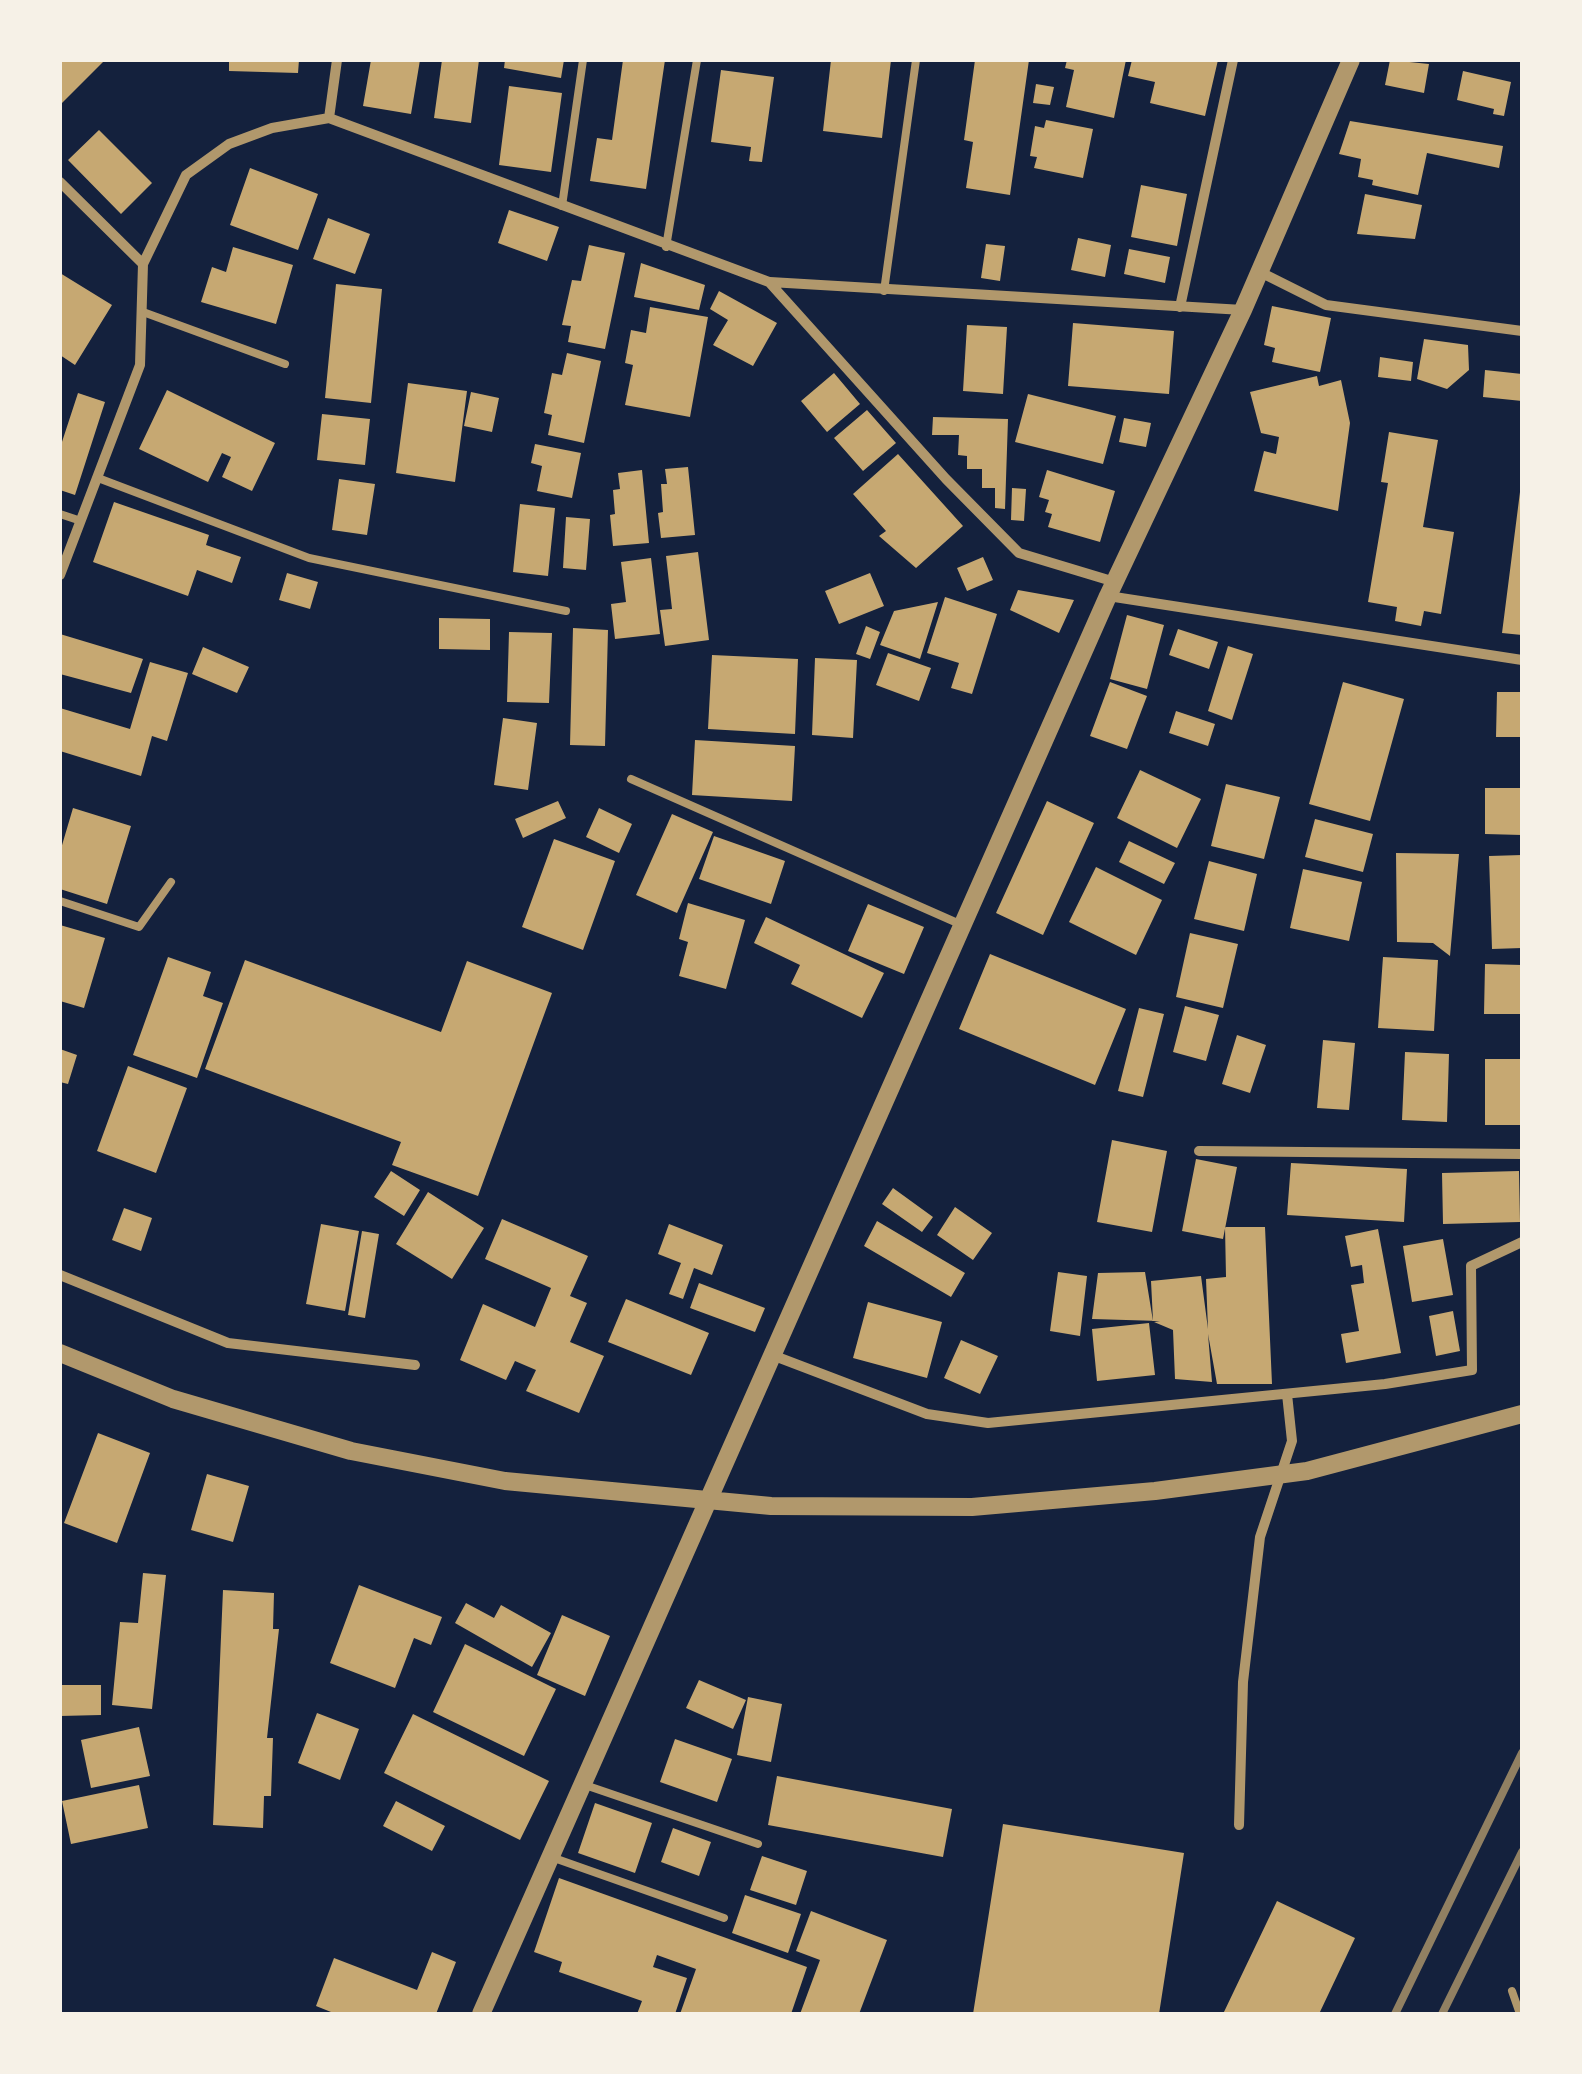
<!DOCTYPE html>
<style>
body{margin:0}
#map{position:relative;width:1582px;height:2074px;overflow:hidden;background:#14213d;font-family:Barlow,sans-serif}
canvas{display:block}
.frame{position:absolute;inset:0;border:62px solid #f6f1e7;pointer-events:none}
</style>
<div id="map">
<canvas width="1582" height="2074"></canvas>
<div class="frame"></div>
</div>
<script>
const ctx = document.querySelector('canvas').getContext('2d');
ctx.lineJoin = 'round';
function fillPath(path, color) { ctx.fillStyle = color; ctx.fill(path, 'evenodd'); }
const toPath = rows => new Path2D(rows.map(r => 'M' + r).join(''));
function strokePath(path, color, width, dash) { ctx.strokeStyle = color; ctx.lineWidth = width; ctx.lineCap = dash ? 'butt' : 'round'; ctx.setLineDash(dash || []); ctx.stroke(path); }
fillPath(toPath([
 [60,60,105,60,60,105],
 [229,60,299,60,298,73,229,71],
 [371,60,420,60,411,114,363,106],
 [442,60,479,60,471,123,434,118],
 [505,60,564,60,561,78,504,68],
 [623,60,665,60,646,189,590,181,597,138,612,140],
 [831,60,891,60,882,138,823,131],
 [975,60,1029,60,1010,195,966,188,973,142,964,140],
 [1067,60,1126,60,1114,118,1066,107,1074,70,1065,68],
 [1132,60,1218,60,1205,116,1150,103,1155,82,1128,76],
 [1390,60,1429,64,1424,93,1385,85],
 [721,70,774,77,762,162,749,161,751,147,711,142],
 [1463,71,1511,82,1504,116,1493,114,1494,109,1457,100],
 [1036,84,1054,87,1050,105,1033,103],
 [509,86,562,93,551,172,499,165],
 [1046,120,1093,129,1083,178,1034,168,1037,157,1030,156,1035,126,1044,128],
 [1350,121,1503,146,1499,168,1427,153,1418,195,1372,185,1373,180,1358,177,1361,159,1339,154],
 [99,130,152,183,121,214,68,160],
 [250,168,318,194,298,250,230,225],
 [1141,185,1187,194,1177,246,1131,237],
 [1365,194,1422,205,1415,239,1357,234],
 [509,210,559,227,547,261,498,243],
 [328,218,370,234,355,274,313,259],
 [1078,238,1111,245,1105,277,1071,270],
 [986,244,1005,246,1000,281,981,278],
 [589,245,625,253,605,349,568,342,571,326,562,325,572,280,581,281],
 [233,247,293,265,276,324,201,302,212,267,226,272],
 [1129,249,1170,257,1165,283,1124,274],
 [641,263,705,285,699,310,634,297],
 [60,273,112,305,75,365,60,355],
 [336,284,382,289,371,403,325,398],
 [719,291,777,323,753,366,713,345,728,320,710,309],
 [1272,306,1331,318,1320,372,1272,362,1275,348,1264,345],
 [650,307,708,317,690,417,625,405,633,365,625,363,631,330,646,333],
 [1073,323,1174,331,1169,394,1068,386],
 [967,325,1007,327,1003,394,963,391],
 [1424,339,1468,345,1469,370,1447,389,1417,379],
 [567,353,601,361,584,443,548,435,552,415,544,413,552,373,562,375],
 [1380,357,1413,362,1411,381,1378,377],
 [1485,370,1522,374,1522,401,1483,397],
 [834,373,860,404,827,432,801,401],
 [1317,376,1319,386,1341,380,1350,423,1338,511,1254,491,1264,451,1276,454,1279,437,1261,433,1250,392],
 [408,383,467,391,455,482,396,473],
 [167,390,275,443,252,491,222,477,231,457,222,453,208,482,139,449],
 [471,392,499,398,492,432,464,426],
 [78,393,105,402,75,495,60,490,60,448],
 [1028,394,1116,416,1103,464,1015,442],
 [867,410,896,443,863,471,834,438],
 [322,414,370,419,365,465,317,460],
 [933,417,1008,419,1005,509,995,508,995,488,982,488,982,469,967,469,967,456,958,455,959,435,932,435],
 [1124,418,1151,423,1146,447,1119,442],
 [1389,432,1438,440,1423,527,1454,532,1441,614,1424,611,1421,626,1395,621,1397,607,1368,602,1388,483,1381,482],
 [535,444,581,453,572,498,537,491,542,466,531,463],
 [898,454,963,526,916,568,879,536,886,531,853,494],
 [688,467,695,535,661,538,658,513,663,512,661,484,667,484,665,469],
 [642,470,649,543,613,546,610,515,615,514,613,490,620,489,618,473],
 [1047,470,1115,491,1100,542,1048,527,1052,514,1045,512,1049,500,1039,497],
 [339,479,375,484,367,535,332,530],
 [1012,488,1026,489,1024,521,1011,520],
 [1520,492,1522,492,1522,635,1502,633],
 [114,502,209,535,206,545,241,557,232,583,197,570,188,596,93,562],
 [520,504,555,508,548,576,513,572],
 [566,517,590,519,586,570,563,568],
 [698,552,709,640,665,646,660,610,672,609,666,556],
 [983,557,993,580,967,591,957,568],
 [651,558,660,634,615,639,611,604,626,602,621,562],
 [287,573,318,582,310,609,279,600],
 [870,573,884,606,839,624,825,591],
 [1018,590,1074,600,1059,633,1010,610],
 [945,597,997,614,972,694,951,688,959,663,927,653],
 [938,602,920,659,880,645,894,611],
 [1127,615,1164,625,1147,689,1110,679],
 [439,618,490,619,490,650,439,649],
 [866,626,880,632,870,659,856,654],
 [573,628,608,630,605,746,570,745],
 [1178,629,1218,642,1209,669,1169,655],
 [509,632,552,633,549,703,507,702],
 [60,634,143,659,131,693,60,674],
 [1228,646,1253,654,1232,720,1208,711],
 [203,647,249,667,237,693,192,674],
 [888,653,931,668,919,701,876,685],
 [712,655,798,659,795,734,708,729],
 [815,658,857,660,853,738,812,735],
 [150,662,188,673,167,741,152,736,141,776,60,751,60,708,130,729],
 [1110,682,1147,696,1127,749,1090,736],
 [1343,682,1404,699,1370,821,1309,804],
 [1497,692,1522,692,1522,737,1496,737],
 [1176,711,1215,724,1208,746,1169,733],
 [503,718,537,723,528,790,494,785],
 [695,740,795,746,792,801,692,795],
 [1140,770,1201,799,1177,848,1117,818],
 [1226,784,1280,797,1264,859,1211,846],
 [1485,788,1522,788,1522,835,1485,834],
 [558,801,566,818,523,838,515,819],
 [1047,801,1094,823,1043,935,996,913],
 [73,808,131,826,107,904,60,889,60,852],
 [599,808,632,824,619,853,586,837],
 [672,814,713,832,677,913,636,895],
 [1315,819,1373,834,1363,872,1305,857],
 [714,836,785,861,771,904,699,879],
 [554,839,615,861,583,950,522,927],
 [1129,841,1175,863,1164,884,1119,862],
 [1396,853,1459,854,1450,956,1433,943,1397,942],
 [1522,855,1522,948,1492,949,1489,856],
 [1209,861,1257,874,1244,931,1194,919],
 [1096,867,1162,900,1136,955,1069,922],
 [1303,869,1362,882,1349,941,1290,928],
 [688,903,745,920,726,989,679,976,688,942,679,939],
 [868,904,924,927,904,974,848,951],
 [766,917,884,973,862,1018,791,984,800,965,754,943],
 [60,925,105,938,84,1008,60,1001],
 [1190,933,1238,944,1223,1008,1176,997],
 [990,954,1126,1009,1095,1085,959,1029],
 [168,957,211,972,203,996,223,1003,197,1078,133,1055],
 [1383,957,1438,960,1434,1031,1378,1028],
 [245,960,441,1032,467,961,552,993,478,1196,392,1165,401,1142,205,1069],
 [1485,964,1522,965,1522,1014,1484,1014],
 [1185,1006,1219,1015,1206,1061,1173,1052],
 [1139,1008,1164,1014,1143,1097,1118,1091],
 [1237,1035,1266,1045,1250,1093,1222,1084],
 [1323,1040,1355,1043,1349,1110,1317,1108],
 [60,1049,77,1055,68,1084,60,1082],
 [1405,1052,1449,1054,1447,1122,1402,1120],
 [1485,1059,1522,1059,1522,1125,1485,1125],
 [128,1066,187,1088,156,1173,97,1151],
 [1112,1140,1167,1151,1152,1232,1097,1222],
 [1196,1159,1237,1167,1223,1239,1182,1231],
 [1291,1163,1407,1169,1404,1222,1287,1215],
 [391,1171,420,1190,404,1216,374,1197],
 [1519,1171,1520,1222,1443,1224,1442,1173],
 [893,1188,933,1217,922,1232,882,1204],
 [428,1192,484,1228,452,1279,396,1244],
 [955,1207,992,1233,973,1260,937,1235],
 [124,1208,152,1218,141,1251,112,1240],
 [502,1219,588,1256,570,1296,587,1303,570,1342,604,1356,579,1413,526,1391,536,1370,515,1361,506,1380,460,1360,483,1304,535,1327,551,1288,485,1259],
 [877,1221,965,1273,951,1297,864,1246],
 [321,1224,359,1231,345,1311,306,1304],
 [669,1224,723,1245,712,1275,694,1268,683,1299,669,1294,681,1263,658,1254],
 [1225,1227,1265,1227,1272,1384,1217,1384,1208,1334,1212,1382,1175,1379,1173,1330,1154,1322,1160,1321,1092,1319,1098,1273,1145,1272,1153,1321,1151,1281,1201,1276,1208,1329,1206,1279,1226,1277],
 [1378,1229,1401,1353,1346,1363,1341,1334,1359,1331,1351,1285,1364,1283,1362,1265,1351,1267,1345,1236],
 [362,1231,379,1234,365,1318,348,1315],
 [1443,1239,1453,1295,1412,1302,1403,1246],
 [1058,1272,1087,1276,1080,1336,1050,1331],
 [699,1283,765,1308,755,1332,690,1308],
 [626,1299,709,1333,691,1375,608,1342],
 [868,1302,942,1322,927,1378,853,1358],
 [1453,1311,1460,1351,1436,1356,1429,1316],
 [1149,1323,1155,1375,1097,1381,1092,1329],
 [961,1340,998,1356,980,1394,944,1378],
 [98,1433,150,1453,117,1543,64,1523],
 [207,1474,249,1486,233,1542,191,1530],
 [143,1573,166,1575,152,1709,112,1705,120,1622,138,1623],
 [359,1585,442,1617,431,1645,414,1638,395,1688,330,1663],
 [223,1590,274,1593,273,1629,279,1629,267,1738,273,1738,271,1796,264,1796,263,1828,213,1825],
 [466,1603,494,1618,501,1605,551,1633,532,1667,455,1623],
 [562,1615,610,1636,585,1696,537,1675],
 [465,1644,556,1689,524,1756,433,1712],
 [699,1680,746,1700,733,1729,686,1708],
 [60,1685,101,1685,101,1715,60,1716],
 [748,1697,782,1704,771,1762,737,1755],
 [317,1713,359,1729,340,1780,298,1763],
 [413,1714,549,1781,520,1840,384,1773],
 [139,1727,150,1776,91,1788,81,1740],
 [675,1739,732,1759,717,1802,660,1782],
 [777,1776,952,1809,943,1857,768,1825],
 [139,1785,148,1828,71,1844,62,1801],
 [396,1801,445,1826,432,1851,383,1826],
 [595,1803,652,1823,635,1873,578,1853],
 [1003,1824,1184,1853,1159,2014,973,2014],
 [673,1828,711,1842,699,1876,661,1862],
 [762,1856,807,1871,796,1905,750,1890],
 [559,1878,807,1967,791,2014,680,2014,696,1969,657,1955,653,1967,687,1978,675,2014,637,2014,642,2001,559,1972,562,1962,534,1952],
 [745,1895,801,1914,788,1953,732,1933],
 [1277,1901,1355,1938,1319,2014,1223,2014],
 [811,1911,887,1940,859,2014,800,2014,820,1960,796,1951],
 [432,1952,456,1962,436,2014,336,2014,316,2006,334,1958,417,1990]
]), '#c6a872');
strokePath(toPath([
 [562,206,583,60],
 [666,247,697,60],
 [884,291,916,60],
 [143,312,285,364],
 [98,478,309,558,566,611],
 [60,514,81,521],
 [631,779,962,925],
 [60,901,139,927,171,882],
 [585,1785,758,1844],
 [554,1858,724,1918],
 [1512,1991,1520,2014]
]), '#b1986c', 8);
strokePath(toPath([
 [329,118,337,60],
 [60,182,143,264],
 [1260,272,1326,305,1522,331],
 [770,282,1243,310],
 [1180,307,1233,60],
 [60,575,140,365,143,264,186,175,229,144,272,128,329,118,769,282,946,479,1019,553,1115,582],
 [1108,596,1522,660],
 [1199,1151,1522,1154],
 [60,1275,228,1343,415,1365],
 [772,1355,927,1414,988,1423,1385,1384,1472,1370,1471,1266,1522,1242],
 [1239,1825,1243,1682,1260,1537,1292,1441,1287,1394]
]), '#b1986c', 10);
strokePath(toPath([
 [60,1353,173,1399,351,1451,505,1481,771,1506,972,1507,1155,1491,1307,1471,1522,1414],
 [481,2014,1108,596,1243,310,1351,60]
]), '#b1986c', 18);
strokePath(toPath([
 [1395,2014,1522,1753],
 [1442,2014,1522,1852]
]), '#918062', 8);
</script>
